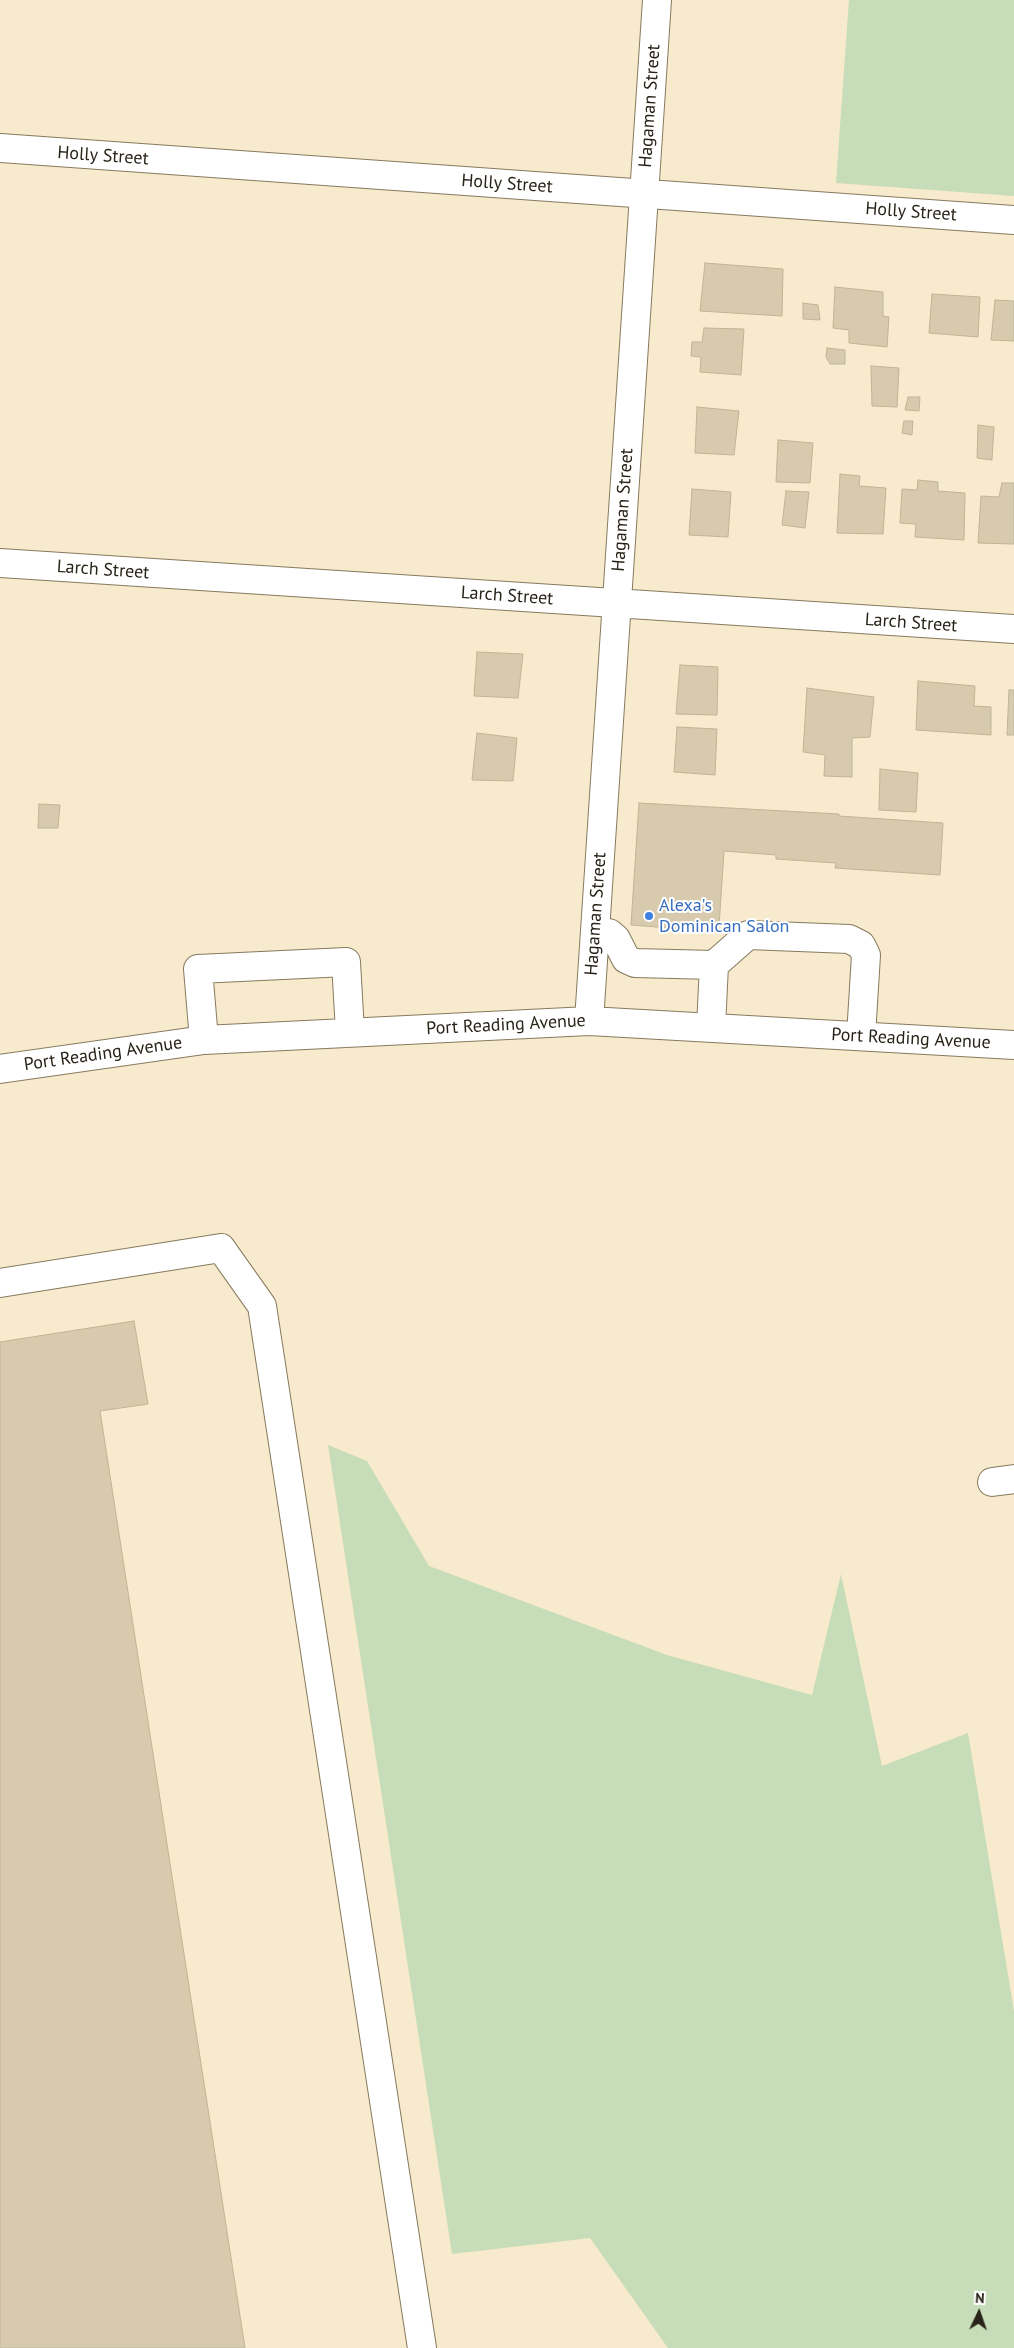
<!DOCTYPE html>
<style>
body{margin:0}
#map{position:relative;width:1014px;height:2348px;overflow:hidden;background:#f8eacc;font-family:"PT Sans",sans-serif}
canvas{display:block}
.north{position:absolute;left:954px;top:2288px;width:50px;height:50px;-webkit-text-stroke:4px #fff;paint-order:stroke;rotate:3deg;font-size:14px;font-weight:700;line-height:20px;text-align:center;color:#282318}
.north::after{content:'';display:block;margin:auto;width:18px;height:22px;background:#282318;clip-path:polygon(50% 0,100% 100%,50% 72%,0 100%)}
</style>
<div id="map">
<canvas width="1014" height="2348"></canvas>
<div class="north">N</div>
</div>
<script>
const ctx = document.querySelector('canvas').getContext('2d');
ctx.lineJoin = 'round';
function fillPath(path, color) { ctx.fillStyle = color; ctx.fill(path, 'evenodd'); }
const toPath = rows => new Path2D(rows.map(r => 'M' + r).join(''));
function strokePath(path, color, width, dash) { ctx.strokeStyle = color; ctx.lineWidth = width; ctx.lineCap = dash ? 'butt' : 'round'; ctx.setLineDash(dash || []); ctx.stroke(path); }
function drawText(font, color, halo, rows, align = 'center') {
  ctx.font = font + ' "PT Sans",sans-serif'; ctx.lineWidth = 4; ctx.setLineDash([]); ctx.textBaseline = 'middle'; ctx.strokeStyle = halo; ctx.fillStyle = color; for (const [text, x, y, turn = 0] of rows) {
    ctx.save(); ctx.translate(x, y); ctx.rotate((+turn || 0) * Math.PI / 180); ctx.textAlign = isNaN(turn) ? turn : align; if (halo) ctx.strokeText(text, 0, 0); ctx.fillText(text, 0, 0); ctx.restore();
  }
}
fillPath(toPath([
 [849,0,1014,0,1014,196,836,183],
 [328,1445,367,1461,429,1566,667,1655,812,1695,841,1574,882,1766,968,1733,1014,2011,1014,2348,668,2348,590,2238,452,2254]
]), '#c7dcb8');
const building = toPath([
 [705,263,783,269,782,316,700,311,705,263],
 [835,287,883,292,883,316,889,317,887,347,849,343,849,330,833,328,835,287],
 [932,294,980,297,978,337,929,333,932,294],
 [995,300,1014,301,1014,341,991,340,995,300],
 [803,303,818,305,820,320,803,319,803,303],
 [704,328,744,329,741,375,700,372,701,357,691,356,692,342,702,342,704,328],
 [827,348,845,350,845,364,830,364,826,357,827,348],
 [871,366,899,368,897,407,872,406,871,366],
 [908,397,920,397,919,411,905,410,908,397],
 [697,407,739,411,734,455,695,453,697,407],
 [904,421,913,421,912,435,902,433,904,421],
 [978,425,994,427,992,460,977,458,978,425],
 [778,440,813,443,810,483,776,482,778,440],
 [840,474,860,476,859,486,886,488,883,534,837,533,840,474],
 [918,480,938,482,938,491,965,493,964,540,915,537,916,524,900,523,902,489,917,490,918,480],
 [1002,483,1014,483,1014,544,978,543,981,496,999,497,1002,483],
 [692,489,731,492,728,537,689,535,692,489],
 [786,491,809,492,805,528,782,525,786,491],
 [477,652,523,654,518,698,474,696,477,652],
 [680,665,718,667,717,715,676,714,680,665],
 [918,681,975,686,974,706,991,707,991,735,916,730,918,681],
 [807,688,874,697,870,737,852,738,852,777,824,776,825,755,803,752,807,688],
 [1009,690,1014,690,1014,735,1007,735,1009,690],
 [677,727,717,729,715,775,674,772,677,727],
 [477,733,517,738,513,781,472,780,477,733],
 [880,769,918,773,916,812,879,810,880,769],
 [639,803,839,814,839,816,943,823,940,875,835,868,836,863,776,859,776,855,724,851,719,927,697,925,696,930,631,925,639,803],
 [39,804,60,805,58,828,38,828,39,804],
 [134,1321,148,1404,100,1411,245,2348,0,2348,0,1342,134,1321]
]);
fillPath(building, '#d8cbad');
strokePath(building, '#c1b496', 1);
const minor = toPath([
 [0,148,1014,220],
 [0,563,1014,629],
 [595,931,609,933,616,939,626,959,635,963,714,965],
 [589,1021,657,0],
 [711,1027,714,965,748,935,849,939,861,945,866,955,861,1036],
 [204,1040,198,969,346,962,350,1032],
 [0,1069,204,1040,589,1021,1014,1045],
 [0,1283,221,1248,262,1306,422,2348],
 [992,1482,1014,1479]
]);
strokePath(minor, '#867a5e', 30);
strokePath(minor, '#fff', 28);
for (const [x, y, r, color] of [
 [649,916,5,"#3f7fe0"]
]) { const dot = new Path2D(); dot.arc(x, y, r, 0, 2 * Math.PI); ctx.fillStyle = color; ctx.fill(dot); strokePath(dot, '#fff', 2); }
drawText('18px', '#282318', '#fff', [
 ["Hagaman Street",650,106,-86],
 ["Holly Street",103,156,4],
 ["Holly Street",507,184,4],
 ["Holly Street",911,212,4],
 ["Hagaman Street",623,510,-86],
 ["Larch Street",103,570,4],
 ["Larch Street",507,596,4],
 ["Larch Street",911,623,4],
 ["Hagaman Street",596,914,-86],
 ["Port Reading Avenue",506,1025,-3],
 ["Port Reading Avenue",911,1039,3],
 ["Port Reading Avenue",103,1054,-8]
]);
drawText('18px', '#366cbe', '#fff', [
 ["Alexa's",659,906],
 ["Dominican Salon",659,927]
], 'left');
</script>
